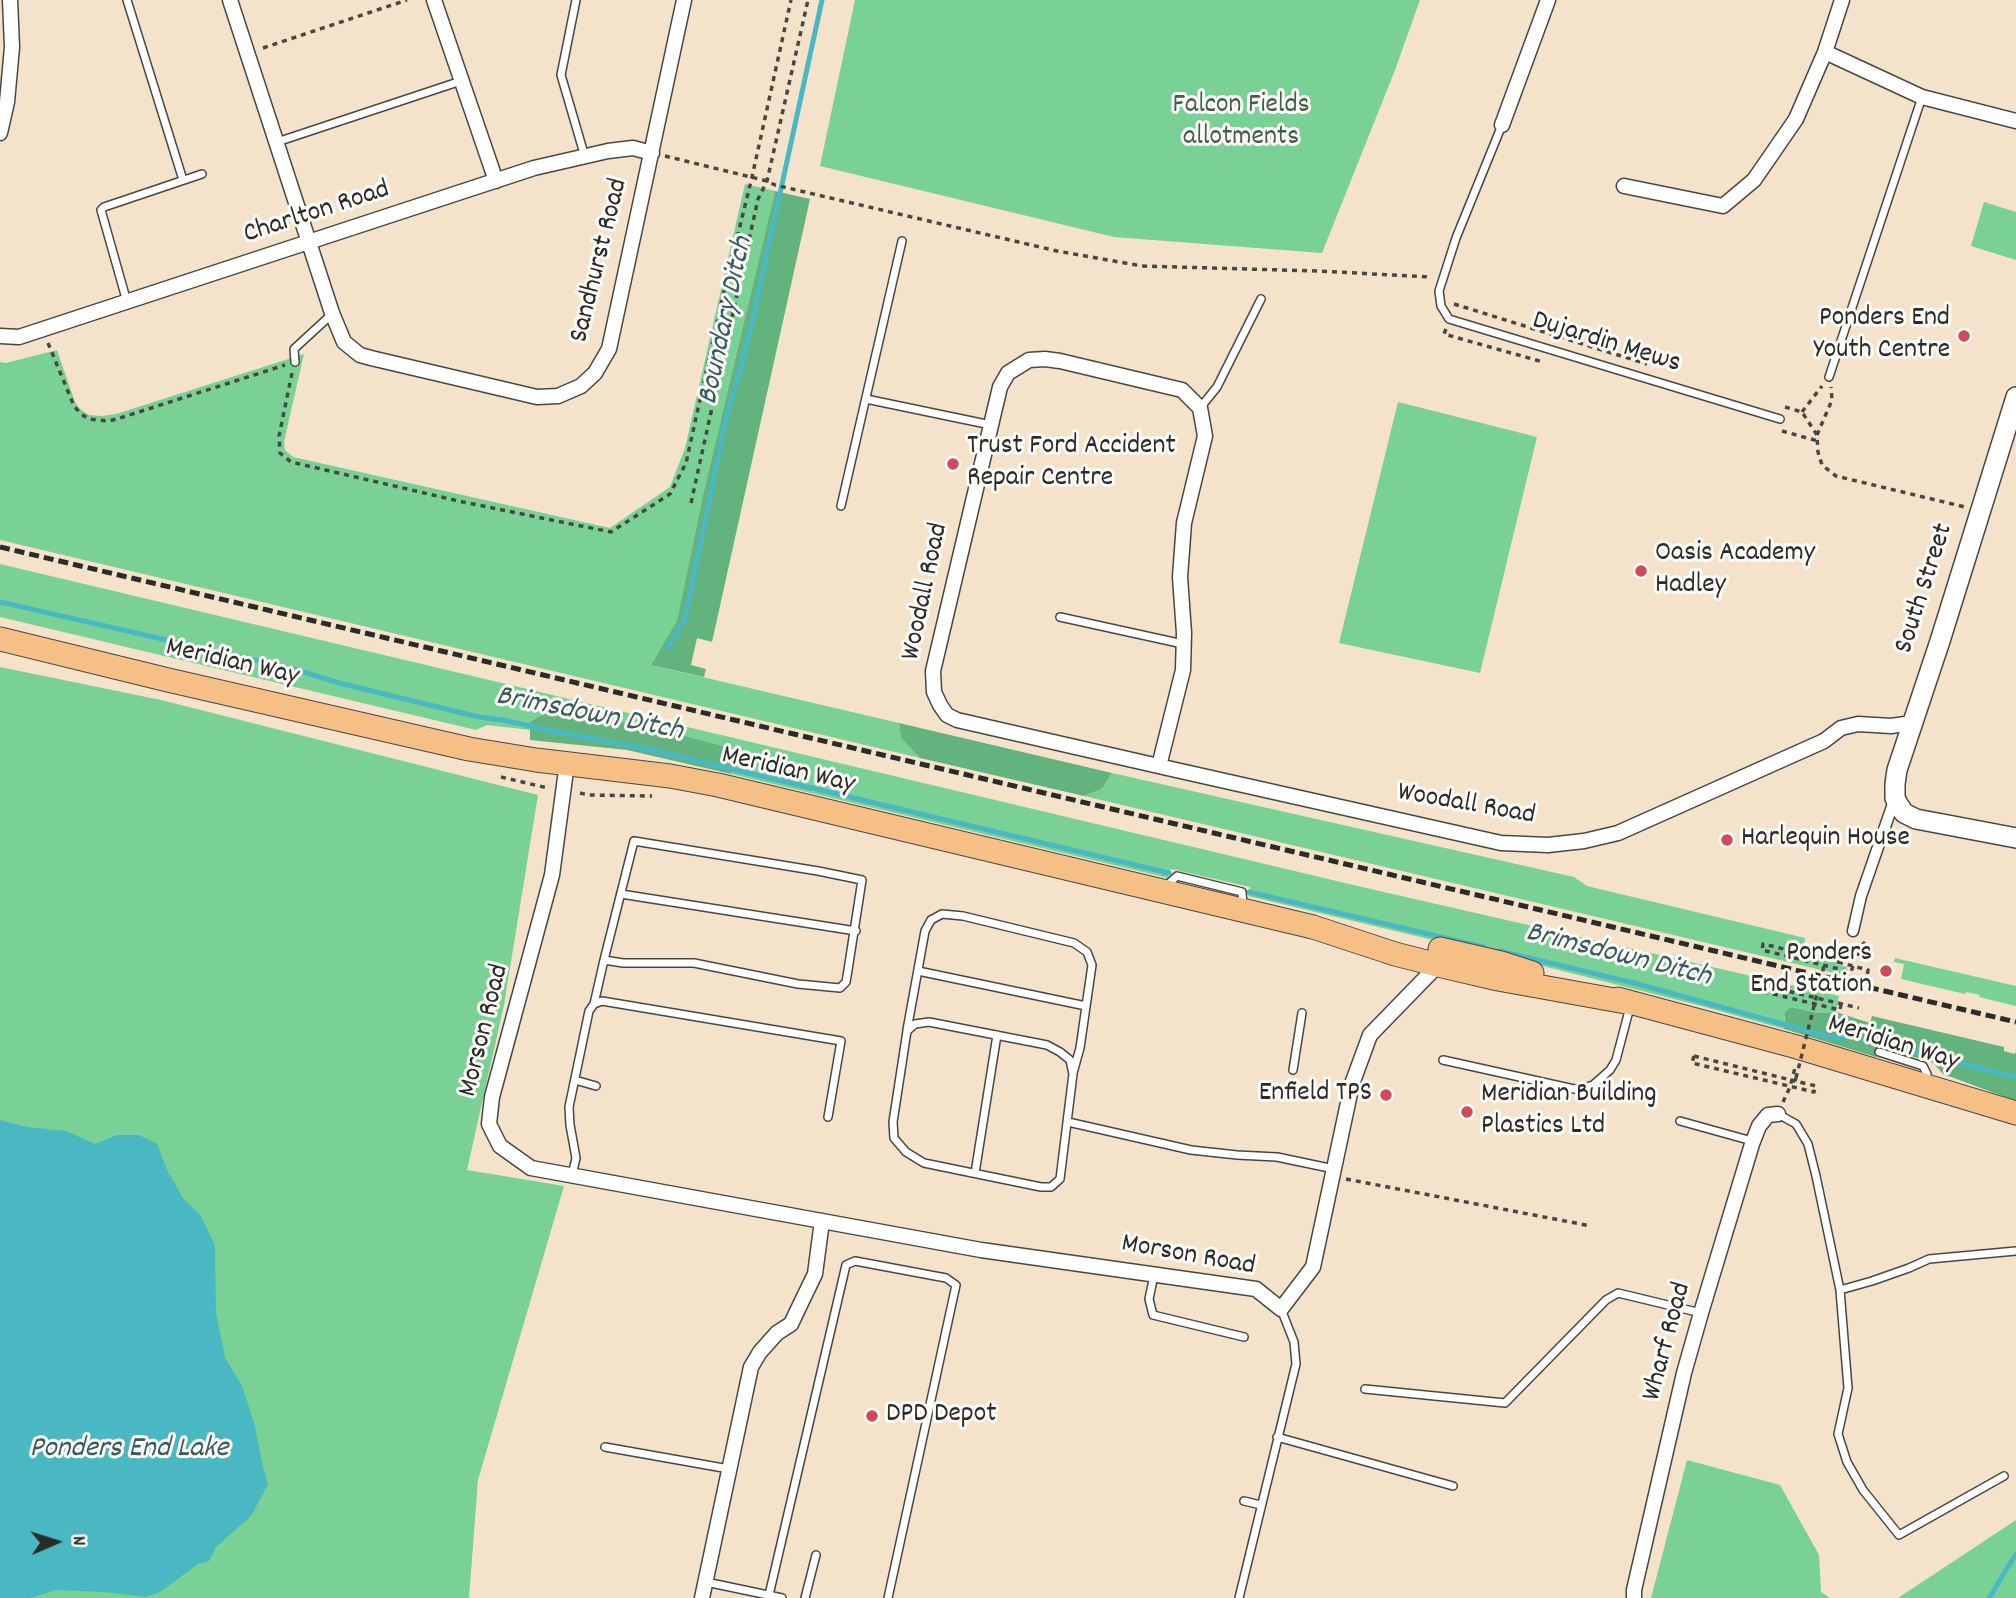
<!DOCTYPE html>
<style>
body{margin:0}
#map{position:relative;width:2016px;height:1598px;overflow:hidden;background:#f4e3ca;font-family:Dekko,sans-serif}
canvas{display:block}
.north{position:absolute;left:21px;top:1507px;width:70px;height:70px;-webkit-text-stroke:5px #fdfcf7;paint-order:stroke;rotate:87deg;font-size:19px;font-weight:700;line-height:28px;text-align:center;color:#2b2b2b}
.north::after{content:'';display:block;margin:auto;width:24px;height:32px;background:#2b2b2b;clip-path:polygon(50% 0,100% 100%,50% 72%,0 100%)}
</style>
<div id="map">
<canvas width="2016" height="1598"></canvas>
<div class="north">N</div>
</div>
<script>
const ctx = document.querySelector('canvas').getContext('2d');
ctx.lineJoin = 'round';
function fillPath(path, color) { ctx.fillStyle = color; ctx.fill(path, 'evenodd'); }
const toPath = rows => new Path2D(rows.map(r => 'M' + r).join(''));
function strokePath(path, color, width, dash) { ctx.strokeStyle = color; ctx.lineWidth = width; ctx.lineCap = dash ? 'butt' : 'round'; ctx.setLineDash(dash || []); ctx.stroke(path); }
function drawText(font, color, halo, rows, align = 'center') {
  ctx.font = font + ' Dekko,sans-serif'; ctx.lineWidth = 6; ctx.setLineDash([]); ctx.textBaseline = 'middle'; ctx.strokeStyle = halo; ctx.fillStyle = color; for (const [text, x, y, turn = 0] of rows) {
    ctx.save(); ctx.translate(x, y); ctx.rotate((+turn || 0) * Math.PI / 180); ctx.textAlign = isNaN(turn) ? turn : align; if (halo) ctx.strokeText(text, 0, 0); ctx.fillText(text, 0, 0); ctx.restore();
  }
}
fillPath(toPath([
 [855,0,1420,0,1395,70,1322,253,1114,237,820,166],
 [745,184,775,191,703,495,677,622,651,665,899,723,901,738,920,758,0,540,0,362,6,363,57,350,75,402,80,409,89,415,102,416,116,414,304,354,284,442,285,450,293,457,610,528,670,487,685,448],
 [1984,202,2016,212,2016,260,1971,246],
 [1398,402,1537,437,1480,673,1339,643],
 [0,564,1362,887,1839,996,1836,1012,1818,1013,1791,1007,1784,1018,1784,1029,1705,1007,1559,970,1248,896,1250,887,1171,869,1168,878,731,774,733,757,649,727,603,719,545,713,530,722,530,730,487,725,476,730,0,617],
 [0,667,161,700,538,795,504,1005,467,1170,564,1186,478,1480,469,1598,0,1598],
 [1112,773,1574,877,1587,886,1805,938,1803,951,1836,959,1836,964,1847,967,1846,974,1864,978,1864,980,1084,796,1102,789],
 [1895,958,2016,986,2016,1006,1979,997,1980,995,1966,992,1965,994,1901,979,1904,964,1894,962],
 [1687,1460,1780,1485,1819,1555,1821,1592,1830,1598,1651,1598],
 [2016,1520,2016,1598,1898,1598]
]), '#79d195');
fillPath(toPath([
 [775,191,810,199,712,642,697,638,691,665,706,669,704,677,651,665,677,621,703,495],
 [545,713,603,719,649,727,722,746,733,757,731,774,627,750,530,740,530,722],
 [899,723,1112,773,1102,789,1084,796,920,758,901,738],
 [1791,1007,1818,1013,1836,1012,1870,1023,1872,1016,2004,1047,2004,1051,2015,1054,2016,1051,2016,1101,1943,1074,1933,1063,1880,1046,1876,1057,1784,1029,1785,1012]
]), '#62b37e');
fillPath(toPath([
 [0,1120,27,1127,66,1131,95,1144,117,1135,139,1135,157,1144,167,1170,183,1198,201,1216,215,1246,216,1313,225,1358,242,1386,255,1426,262,1463,268,1484,251,1516,216,1547,209,1561,198,1564,160,1592,145,1597,105,1592,56,1590,30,1598,0,1598]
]), '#4ab8c3');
strokePath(toPath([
 [0,602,294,669,339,683,479,717,503,720,557,732,647,749,1169,873],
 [668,647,685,619,725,424,748,341,822,0],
 [1249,892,1484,947],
 [1500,951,1634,983,1837,1039,1853,1037,2016,1077],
 [1989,1598,2016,1554]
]), '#4ab8c3', 5);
const service = toPath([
 [127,0,183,180],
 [576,0,561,75,585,157],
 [1502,125,1456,238,1439,291,1441,306,1449,319,1780,419],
 [277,142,461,81],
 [127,302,101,210,104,207,202,174],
 [295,362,294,349,332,314],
 [1829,377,1922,97],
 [866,399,991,425],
 [1200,408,1217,387,1261,299],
 [841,506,902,241],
 [1060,617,1183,644],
 [1166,886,1177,876,1242,892,1243,906],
 [621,894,856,931],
 [918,971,1086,1006],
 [594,1004,604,960,634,841,818,871,862,880,848,970,846,982,840,988,798,984,694,963,623,963,604,960],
 [929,1022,1047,1045,1060,1052,1070,1060,1073,1074,1060,1179,1051,1187,1041,1187,924,1163,906,1152,894,1138,893,1122,907,1031,915,1024,929,1022],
 [907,1030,925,931,931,920,942,914,963,916,1074,943,1087,952,1092,965,1080,1048,1073,1073],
 [1879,1052,1923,1066,1927,1074,1925,1082],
 [1443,1060,1574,1089,1583,1088,1593,1085,1610,1070,1616,1060,1630,1007],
 [1293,1070,1302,1013],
 [575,1080,596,1086],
 [1778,1114,1796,1124,1808,1144,1816,1176,1840,1290,1848,1388,1838,1434,1847,1462,1863,1490,1899,1535,2004,1476],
 [1680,1121,1752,1141],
 [1068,1122,1191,1150,1237,1155,1277,1157,1334,1169],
 [975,1173,997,1035],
 [572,1175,576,1158,570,1125,569,1107,589,1011,594,1004,602,1001,841,1041,828,1117],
 [1154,1275,1149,1299,1153,1315,1244,1337],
 [1840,1290,1872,1281,1909,1268,1929,1259,2016,1251],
 [1365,1389,1505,1403,1606,1300,1618,1293,1701,1313],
 [1277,1437,1453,1486],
 [605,1447,729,1469],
 [1244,1501,1261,1505],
 [706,1582,782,1598],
 [769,1595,846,1265,855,1261,946,1278,956,1285,888,1598],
 [805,1598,816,1555],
 [1239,1598,1296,1364,1294,1342,1281,1309]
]);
const pedestrian = toPath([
 [1853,931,1861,896,1895,798]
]);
const minor = toPath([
 [230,0,332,313,344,342,360,355,371,358,537,397,558,396,581,386,595,373,609,349,684,0],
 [434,0,496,181],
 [1842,0,1825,52,1922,97,2016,121],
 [1502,125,1548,0],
 [0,133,7,102,12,47,10,0],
 [1624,186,1723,206,1754,180,1796,119,1825,52],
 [0,336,19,337,534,168,608,151,633,148,652,153],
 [567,763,552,875,492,1097,489,1124,500,1146,531,1168,981,1250,1256,1289,1281,1309,1313,1267,1352,1084,1370,1035,1438,965],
 [1159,766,1183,670,1184,633,1180,577,1184,523,1205,436,1200,408,1182,390,1060,361,1045,359,1029,360,1008,373,1000,387,933,671,934,692,940,705,947,715,957,720,1176,770,1501,843,1548,845,1584,841,1618,833,1824,741,1841,728,1858,724,1891,726,1912,723],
 [702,1598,751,1367,760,1352,777,1333,791,1324,800,1305,815,1274,822,1221],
 [1634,1598,1634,1590,1684,1373,1701,1313,1752,1144,1759,1126,1768,1115,1778,1114]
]);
const tertiary = toPath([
 [2016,397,1940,641,1897,770,1895,784,1895,798,1898,804,1904,813,1916,819,2016,838]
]);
const primary = toPath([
 [0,639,168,680,469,749,536,760,670,776,718,785,1313,927,1395,954,1438,965,1498,979,1631,1003],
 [1440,949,1501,963,1532,973],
 [1618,999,1797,1047,2016,1113]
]);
strokePath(service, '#494743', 10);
strokePath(pedestrian, '#494743', 13);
strokePath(minor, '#494743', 17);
strokePath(tertiary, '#494743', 22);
strokePath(primary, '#494743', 25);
strokePath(toPath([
 [263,48,407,0],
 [665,156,767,181,775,185,1057,251,1142,266,1317,271,1431,277],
 [1454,304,1647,364],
 [1446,329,1444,334,1543,362],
 [48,343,74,406,81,414,89,419,97,420,109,421,120,418,285,365],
 [292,373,279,436,280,453,291,462,463,502,611,532,670,494,686,463,724,291,752,177,791,0],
 [1785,407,1802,412,1817,435,1818,452,1822,465,1836,476,1965,507],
 [1802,412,1822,386],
 [1782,431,1818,441],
 [1817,435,1832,400,1831,387],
 [691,503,758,199,767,181,808,0],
 [501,777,548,788],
 [580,793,589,795,652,796],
 [1838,962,1868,970,1867,976],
 [1853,966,1851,972,1762,950,1763,944,1838,962,1841,950,1866,956,1867,947,1860,939],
 [1841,1004,1840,1010,1752,989,1753,983,1859,1008],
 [1694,1056,1692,1063,1814,1092,1816,1086,1795,1081,1796,1078],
 [1783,1102,1790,1087,1795,1068],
 [1346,1179,1591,1226]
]), '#494743', 3.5, [5, 5]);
strokePath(service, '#fff', 7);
strokePath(pedestrian, '#fff', 10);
strokePath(minor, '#fff', 14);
strokePath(tertiary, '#fff', 19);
strokePath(primary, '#f5bf86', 23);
strokePath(toPath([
 [0,547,2016,1022]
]), '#2b2b2b', 5, [10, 5]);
strokePath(toPath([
 [1694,1056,1795,1081],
 [1796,1078,1824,966]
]), '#494743', 3.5, [5, 5]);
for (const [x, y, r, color] of [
 [1964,336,7,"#d1495b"],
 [953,464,7,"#d1495b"],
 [1641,571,7,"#d1495b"],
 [1727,840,7,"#d1495b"],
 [1886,971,7,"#d1495b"],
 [1386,1095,7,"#d1495b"],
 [1467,1112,7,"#d1495b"],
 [872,1416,7,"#d1495b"]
]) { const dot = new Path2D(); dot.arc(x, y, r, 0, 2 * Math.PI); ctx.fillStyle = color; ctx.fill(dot); strokePath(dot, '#fdfcf7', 2.5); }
drawText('28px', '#425d4b', '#fdfcf7', [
 ["Falcon Fields",1241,107],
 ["allotments",1241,139]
]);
drawText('28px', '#2b2b2b', '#fdfcf7', [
 ["Charlton Road",317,214,-18],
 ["Sandhurst Road",601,261,-76],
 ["Dujardin Mews",1606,344,17],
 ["South Street",1926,589,-72],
 ["Woodall Road",927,592,-78],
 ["Meridian Way",232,664,13],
 ["Meridian Way",788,772,13],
 ["Woodall Road",1466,806,10],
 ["Morson Road",486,1031,-76],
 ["Meridian Way",1893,1045,17],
 ["Morson Road",1188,1257,10],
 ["Wharf Road",1669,1342,-75]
]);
drawText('28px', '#2b2b2b', '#fdfcf7', [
 ["Ponders End",1950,320,"right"],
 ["Youth Centre",1950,352,"right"],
 ["Trust Ford Accident",967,448],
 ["Repair Centre",967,480],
 ["Oasis Academy",1655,555],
 ["Hadley",1655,587],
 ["Harlequin House",1741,840],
 ["Ponders",1872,955,"right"],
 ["End Station",1872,987,"right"],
 ["Enfield TPS",1372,1095,"right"],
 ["Meridian Building",1481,1096],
 ["Plastics Ltd",1481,1128],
 ["DPD Depot",886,1416]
], 'left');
drawText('italic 30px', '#365c60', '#fdfcf7', [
 ["Boundary Ditch",728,321,-78],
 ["Brimsdown Ditch",589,716,11],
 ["Brimsdown Ditch",1618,957,14],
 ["Ponders End Lake",129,1451]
]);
</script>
